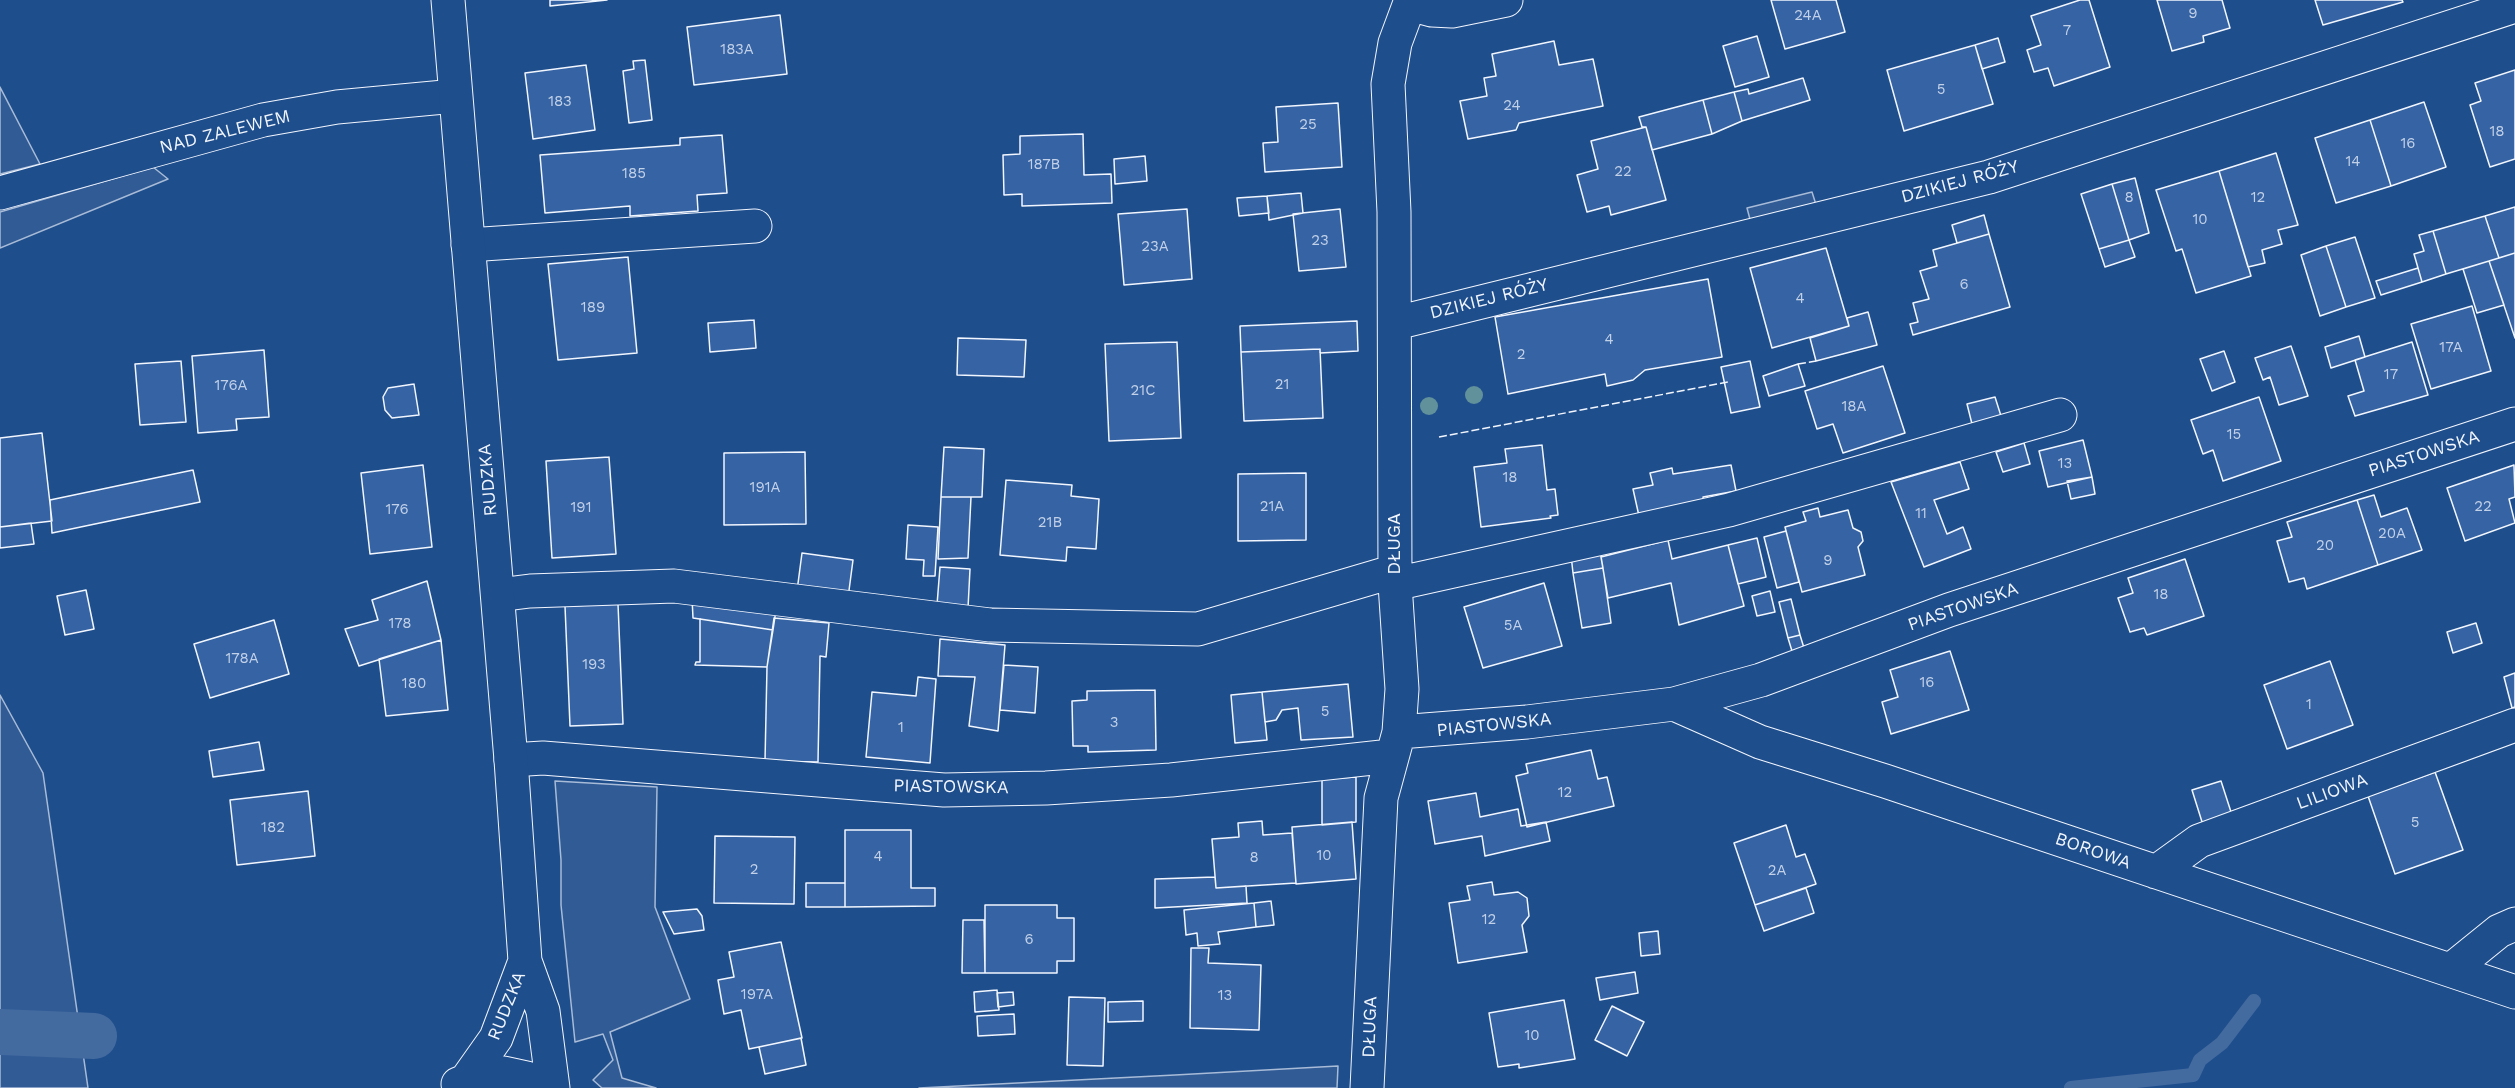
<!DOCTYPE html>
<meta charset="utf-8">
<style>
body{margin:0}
canvas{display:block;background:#1f4e8c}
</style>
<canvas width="2515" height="1088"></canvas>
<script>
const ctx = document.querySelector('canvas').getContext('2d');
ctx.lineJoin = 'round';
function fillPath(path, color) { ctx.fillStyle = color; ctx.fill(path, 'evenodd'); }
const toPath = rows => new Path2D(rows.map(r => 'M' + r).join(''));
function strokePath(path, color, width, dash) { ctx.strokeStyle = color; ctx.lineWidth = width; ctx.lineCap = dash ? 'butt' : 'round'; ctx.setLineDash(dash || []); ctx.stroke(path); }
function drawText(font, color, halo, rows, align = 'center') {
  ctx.font = font + ' "Work Sans",sans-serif'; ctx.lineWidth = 4.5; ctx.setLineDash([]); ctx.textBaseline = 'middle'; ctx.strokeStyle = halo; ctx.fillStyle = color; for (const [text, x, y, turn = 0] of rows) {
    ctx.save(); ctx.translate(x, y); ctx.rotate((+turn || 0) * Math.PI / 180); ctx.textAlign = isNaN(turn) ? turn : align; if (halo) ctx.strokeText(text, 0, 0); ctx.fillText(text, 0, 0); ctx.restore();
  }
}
const built = toPath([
 [0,87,40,164,0,174,0,87],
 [153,167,168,179,0,248,0,212,153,167],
 [1812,192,1818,211,1752,227,1747,208,1812,192],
 [0,695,43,773,88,1088,0,1088,0,695],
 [555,781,657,787,655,907,690,999,610,1032,622,1078,656,1088,602,1088,593,1080,613,1060,603,1034,575,1042,561,905,561,860,555,781],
 [1338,1066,1337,1088,919,1088,1175,1075,1338,1066]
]);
fillPath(built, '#305b95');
strokePath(built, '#a8bbd7', 1.5);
strokePath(toPath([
 [2071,1088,2193,1075,2200,1060,2222,1043,2254,1001]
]), '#446ba0', 14);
strokePath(toPath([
 [0,1032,94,1036]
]), '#446ba0', 46);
const building = toPath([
 [550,0,607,0,550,6,550,0],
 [1771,0,1836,0,1845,32,1785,49,1771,0],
 [2080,0,2089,0,2110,67,2054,86,2048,68,2034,72,2027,50,2041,45,2031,16,2080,0],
 [2157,0,2222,0,2230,28,2203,36,2204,42,2172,51,2157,0],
 [2315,0,2402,0,2403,2,2323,25,2315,0],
 [780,15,787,74,694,85,687,27,780,15],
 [1757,36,1769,77,1735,87,1723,46,1757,36],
 [1998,38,2005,62,1982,69,1975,45,1998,38],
 [1554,41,1559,65,1593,59,1603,106,1519,123,1516,130,1468,139,1460,101,1487,96,1484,78,1496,76,1492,54,1554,41],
 [1975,45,1993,104,1904,131,1887,70,1975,45],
 [645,60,652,120,629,123,623,71,634,69,633,61,645,60],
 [586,65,595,130,533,139,525,73,586,65],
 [2515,70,2515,159,2490,167,2470,105,2481,101,2475,83,2515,70],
 [1803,78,1810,100,1742,121,1734,92,1748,89,1749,94,1803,78],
 [1734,92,1742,121,1712,134,1703,100,1734,92],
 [1703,100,1712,134,1652,150,1646,127,1642,127,1639,117,1703,100],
 [2424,102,2446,167,2391,186,2370,120,2424,102],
 [1338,103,1342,167,1265,172,1263,143,1278,142,1276,107,1338,103],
 [2370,120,2391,186,2336,203,2315,138,2370,120],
 [1646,127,1666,200,1611,215,1609,206,1587,212,1577,175,1598,169,1591,141,1646,127],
 [1083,134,1084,175,1111,174,1112,203,1022,206,1022,194,1004,195,1003,155,1020,154,1020,136,1083,134],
 [722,135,727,193,697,195,698,211,630,216,630,206,545,213,540,155,680,145,680,138,722,135],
 [2276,153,2298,225,2278,230,2282,244,2262,250,2265,263,2248,267,2219,171,2276,153],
 [1145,156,1147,181,1115,184,1114,159,1145,156],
 [2219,171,2251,276,2196,293,2182,249,2176,251,2156,190,2219,171],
 [2135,178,2149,233,2129,240,2112,184,2135,178],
 [2112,184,2129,240,2099,249,2081,194,2112,184],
 [1301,193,1303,213,1269,220,1267,196,1301,193],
 [1267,196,1269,213,1239,216,1237,198,1267,196],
 [2515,207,2515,253,2499,258,2485,216,2515,207],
 [1187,209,1192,279,1124,285,1118,214,1187,209],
 [1340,209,1346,267,1299,271,1293,214,1340,209],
 [1984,215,1989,234,1957,243,1952,225,1984,215],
 [2485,216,2499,258,2446,274,2433,231,2485,216],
 [2433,231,2446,274,2422,282,2414,254,2424,251,2419,235,2433,231],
 [1989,234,2010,307,1913,335,1910,324,1918,322,1913,303,1929,299,1920,271,1937,266,1933,250,1989,234],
 [2355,237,2375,298,2346,307,2326,246,2355,237],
 [2129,240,2135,257,2105,267,2099,249,2129,240],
 [2326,246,2346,307,2320,316,2301,255,2326,246],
 [1826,248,1849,326,1772,348,1750,268,1826,248],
 [2515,253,2515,338,2489,261,2515,253],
 [628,257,637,353,558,360,548,264,628,257],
 [2489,261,2504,305,2477,313,2463,269,2489,261],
 [2418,268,2422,282,2381,295,2376,281,2418,268],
 [1708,279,1722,357,1645,370,1633,380,1607,386,1605,374,1508,394,1495,317,1708,279],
 [2472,306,2491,371,2431,389,2411,324,2472,306],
 [1868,312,1877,345,1816,361,1810,338,1849,326,1847,318,1868,312],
 [754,320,756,348,710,352,708,323,754,320],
 [1357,321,1358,351,1320,353,1320,349,1241,352,1240,326,1357,321],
 [2359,336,2365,357,2331,368,2325,347,2359,336],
 [958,338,1026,340,1024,377,957,375,958,338],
 [1177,342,1181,438,1109,441,1105,344,1177,342],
 [2412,342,2428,395,2355,416,2348,396,2364,391,2355,360,2412,342],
 [2291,346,2308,396,2279,405,2270,377,2263,380,2255,358,2291,346],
 [1320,349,1323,418,1244,421,1241,352,1320,349],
 [264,350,269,417,236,419,237,430,198,433,192,356,264,350],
 [2224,351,2235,382,2212,391,2200,359,2224,351],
 [181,361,186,422,140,425,135,364,181,361],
 [1750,361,1760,407,1731,413,1721,367,1750,361],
 [1798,364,1805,386,1769,396,1763,376,1798,364],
 [1883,366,1905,433,1843,453,1833,424,1817,429,1805,391,1883,366],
 [414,384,419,415,392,418,385,410,383,397,388,388,414,384],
 [1995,397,2001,416,1972,424,1967,404,1995,397],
 [2259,397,2281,461,2223,481,2213,450,2203,454,2191,420,2259,397],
 [42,433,52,521,0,527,0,438,42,433],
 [2083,440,2092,477,2048,487,2039,451,2083,440],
 [2024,443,2030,464,2003,472,1996,452,2024,443],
 [1542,445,1547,490,1555,489,1558,515,1550,516,1551,518,1481,527,1474,467,1507,463,1505,449,1542,445],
 [944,447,984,449,982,497,941,497,944,447],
 [805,452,806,524,724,525,724,453,805,452],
 [609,457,616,554,552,558,546,461,609,457],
 [1960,462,1969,489,1934,500,1947,534,1963,527,1971,549,1924,567,1891,482,1960,462],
 [423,465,432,547,370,554,361,473,423,465],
 [1731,465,1736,491,1703,497,1704,501,1639,516,1633,489,1653,485,1650,473,1672,468,1673,474,1731,465],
 [2514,465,2515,497,2509,499,2515,523,2465,541,2447,488,2514,465],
 [193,470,200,502,52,533,50,500,193,470],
 [1306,473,1306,540,1238,541,1238,474,1306,473],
 [2092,477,2095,494,2071,499,2067,481,2092,477],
 [1006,480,1072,485,1071,496,1099,499,1096,549,1067,547,1066,561,1000,555,1006,480],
 [2374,495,2381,517,2407,508,2422,550,2378,565,2357,500,2374,495],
 [941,497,971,497,968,558,938,559,941,497],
 [2357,500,2378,565,2307,589,2304,578,2289,582,2277,541,2292,537,2287,522,2357,500],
 [1818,508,1820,517,1848,510,1853,528,1861,532,1863,541,1858,547,1865,575,1802,592,1785,527,1806,521,1803,512,1818,508],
 [31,523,34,544,0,548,0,527,31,523],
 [908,525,938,527,935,576,923,576,924,560,906,559,908,525],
 [1786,531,1799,582,1777,588,1764,537,1786,531],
 [1757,538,1766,577,1738,584,1728,545,1757,538],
 [1668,540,1672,559,1728,545,1744,606,1679,625,1671,583,1608,598,1601,557,1668,540],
 [1600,551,1603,568,1573,573,1571,555,1600,551],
 [802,553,853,560,848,598,797,591,802,553],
 [2185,559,2204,616,2147,635,2144,628,2130,632,2118,598,2133,593,2128,578,2185,559],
 [940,567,970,569,968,608,937,605,940,567],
 [1603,568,1611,623,1582,628,1573,573,1603,568],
 [427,581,441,640,359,666,345,629,378,620,372,600,427,581],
 [1544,583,1562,646,1483,668,1464,607,1544,583],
 [86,590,94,629,65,635,57,596,86,590],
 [1770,591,1775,612,1757,616,1752,596,1770,591],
 [692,598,776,610,773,630,693,618,692,598],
 [1791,599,1800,635,1788,638,1779,602,1791,599],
 [618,604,623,724,570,726,565,606,618,604],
 [774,618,829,623,826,657,820,656,818,762,765,761,767,667,774,618],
 [700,619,773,630,767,667,695,665,696,662,700,662,700,619],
 [274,620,289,674,210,698,194,644,274,620],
 [2476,623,2482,643,2453,653,2447,632,2476,623],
 [1800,635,1804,648,1792,651,1788,638,1800,635],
 [940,639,1005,645,998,731,969,726,975,677,938,676,940,639],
 [441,640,448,710,386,716,379,659,441,640],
 [1950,651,1969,710,1891,734,1882,702,1898,697,1890,670,1950,651],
 [2330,661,2353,725,2287,749,2264,685,2330,661],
 [1004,665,1038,667,1035,713,1000,710,1004,665],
 [2515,673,2515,707,2512,708,2504,677,2515,673],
 [918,677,936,679,930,763,866,757,872,692,916,696,918,677],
 [1348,684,1353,737,1301,740,1298,708,1282,710,1276,720,1265,722,1262,692,1348,684],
 [1155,690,1156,750,1088,752,1088,746,1073,746,1072,701,1087,700,1087,691,1155,690],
 [1262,692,1267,740,1235,743,1231,695,1262,692],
 [259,742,264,770,213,777,209,751,259,742],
 [1591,750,1598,779,1607,777,1614,806,1527,827,1516,776,1528,773,1526,764,1591,750],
 [2435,772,2463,850,2395,874,2368,796,2435,772],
 [1356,777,1356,822,1322,825,1322,779,1356,777],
 [2221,781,2232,815,2203,825,2192,790,2221,781],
 [308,791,315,856,237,865,230,800,308,791],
 [1476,793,1480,817,1518,809,1521,826,1546,822,1550,841,1485,856,1482,836,1435,844,1428,801,1476,793],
 [1262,821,1263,835,1292,833,1296,883,1216,888,1212,839,1239,837,1238,823,1262,821],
 [1352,822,1356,879,1296,884,1292,827,1352,822],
 [1786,825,1796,857,1805,854,1816,884,1755,905,1734,843,1786,825],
 [845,830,911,830,911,888,935,888,935,906,845,907,845,830],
 [715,836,795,837,794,904,714,903,715,836],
 [1215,877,1216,888,1246,886,1247,903,1155,908,1155,879,1215,877],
 [1492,882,1494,895,1518,892,1527,898,1529,916,1522,925,1527,952,1458,963,1449,903,1470,900,1467,886,1492,882],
 [806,883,845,883,845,907,806,907,806,883],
 [1806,888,1814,913,1764,931,1755,905,1806,888],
 [1271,901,1274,925,1256,927,1254,903,1271,901],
 [1254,903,1256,927,1218,932,1220,944,1198,946,1197,933,1186,935,1184,910,1254,903],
 [985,905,1057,905,1057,918,1074,918,1074,961,1057,961,1057,973,985,973,985,905],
 [697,909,702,916,704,930,674,934,663,912,697,909],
 [963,920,984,920,985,973,962,973,963,920],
 [1658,931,1660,954,1641,956,1639,933,1658,931],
 [781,942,802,1038,749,1049,741,1010,724,1014,718,980,734,977,729,952,781,942],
 [1191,948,1209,948,1208,963,1261,965,1259,1030,1190,1028,1191,948],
 [1635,972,1638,993,1600,1000,1596,978,1635,972],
 [997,990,999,1010,975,1012,974,992,997,990],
 [1013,992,1014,1005,998,1007,997,993,1013,992],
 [1069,997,1105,998,1103,1066,1067,1065,1069,997],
 [1564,1000,1575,1059,1519,1068,1519,1064,1498,1067,1489,1013,1564,1000],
 [1143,1001,1143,1021,1108,1022,1108,1002,1143,1001],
 [1612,1006,1644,1022,1627,1056,1595,1040,1612,1006],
 [1014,1014,1015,1034,978,1036,977,1016,1014,1014],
 [801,1038,806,1065,765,1074,759,1047,801,1038]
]);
fillPath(building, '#3563a3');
strokePath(building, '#f2f6ff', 1.5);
const minor = toPath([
 [1410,4,1432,10,1452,11,1506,0],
 [0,193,263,120,337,107,455,96],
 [468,245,755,226],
 [1396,323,1989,177,2515,6],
 [1395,584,1729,510,2060,415],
 [498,595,530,591,674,586,990,625,1198,629,1395,571],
 [1674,704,1760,742,1885,781,2515,992],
 [1399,732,1527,722,1674,704,1761,680,1949,610,2515,424],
 [511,760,543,758,944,790,1046,788,1171,780,1391,756],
 [2156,872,2199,841,2515,725],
 [2452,969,2499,931,2515,924],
 [1367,1088,1381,798,1399,732,1402,689,1395,584,1394,212,1388,84,1395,43,1411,0]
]);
const secondary = toPath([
 [448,0,511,760,525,961,543,1011,553,1088],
 [467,1079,496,1038,525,961],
 [458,1084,480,1075,504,1073,527,1078,543,1088]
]);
strokePath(minor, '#f2f6ff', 35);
strokePath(secondary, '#f2f6ff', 35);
strokePath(minor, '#1f4e8c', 33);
strokePath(secondary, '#1f4e8c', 33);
strokePath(toPath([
 [1798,364,1816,361],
 [1439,437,1728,382]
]), '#f2f6ff', 1.5, [8, 3]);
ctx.fillStyle = '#61919a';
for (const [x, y] of [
 [1474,395],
 [1429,406]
]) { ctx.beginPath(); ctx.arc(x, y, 9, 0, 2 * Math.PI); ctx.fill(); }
drawText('15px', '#c3d1e8', null, [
 ["9",2193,14],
 ["24A",1808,16],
 ["7",2067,31],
 ["183A",737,50],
 ["5",1941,90],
 ["183",560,102],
 ["24",1512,106],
 ["25",1308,125],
 ["18",2497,132],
 ["16",2408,144],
 ["14",2353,162],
 ["187B",1044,165],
 ["22",1623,172],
 ["185",634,174],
 ["8",2129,198],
 ["12",2258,198],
 ["10",2200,220],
 ["23",1320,241],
 ["23A",1155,247],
 ["6",1964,285],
 ["4",1800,299],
 ["189",593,308],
 ["4",1609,340],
 ["17A",2451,348],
 ["2",1521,355],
 ["17",2391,375],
 ["21",1282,385],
 ["176A",231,386],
 ["21C",1143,391],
 ["18A",1854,407],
 ["15",2234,435],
 ["13",2065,464],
 ["18",1510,478],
 ["191A",765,488],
 ["21A",1272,507],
 ["22",2483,507],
 ["191",581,508],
 ["176",397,510],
 ["11",1921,514],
 ["21B",1050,523],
 ["20A",2392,534],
 ["20",2325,546],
 ["9",1828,561],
 ["18",2161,595],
 ["178",400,624],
 ["5A",1513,626],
 ["178A",242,659],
 ["193",594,665],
 ["16",1927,683],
 ["180",414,684],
 ["1",2309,705],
 ["5",1325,712],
 ["3",1114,723],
 ["1",901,728],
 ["12",1565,793],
 ["5",2415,823],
 ["182",273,828],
 ["10",1324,856],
 ["4",878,857],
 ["8",1254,858],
 ["2",754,870],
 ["2A",1777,871],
 ["12",1489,920],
 ["6",1029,940],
 ["197A",757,995],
 ["13",1225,996],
 ["10",1532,1036]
]);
drawText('18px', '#f2f6ff', '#1f4e8c', [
 ["NAD ZALEWEM",225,132,-14],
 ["DZIKIEJ RÓŻY",1960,182,-15],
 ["DZIKIEJ RÓŻY",1489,299,-14],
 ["PIASTOWSKA",2424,454,-18],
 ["RUDZKA",488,480,-95],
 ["DŁUGA",1395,544,-90],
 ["PIASTOWSKA",1963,607,-19],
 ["PIASTOWSKA",1494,725,-6],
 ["PIASTOWSKA",951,787,1],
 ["LILIOWA",2332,792,-20],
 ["BOROWA",2093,851,19],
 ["RUDZKA",507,1006,-68],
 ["DŁUGA",1370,1027,-88]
]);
</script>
